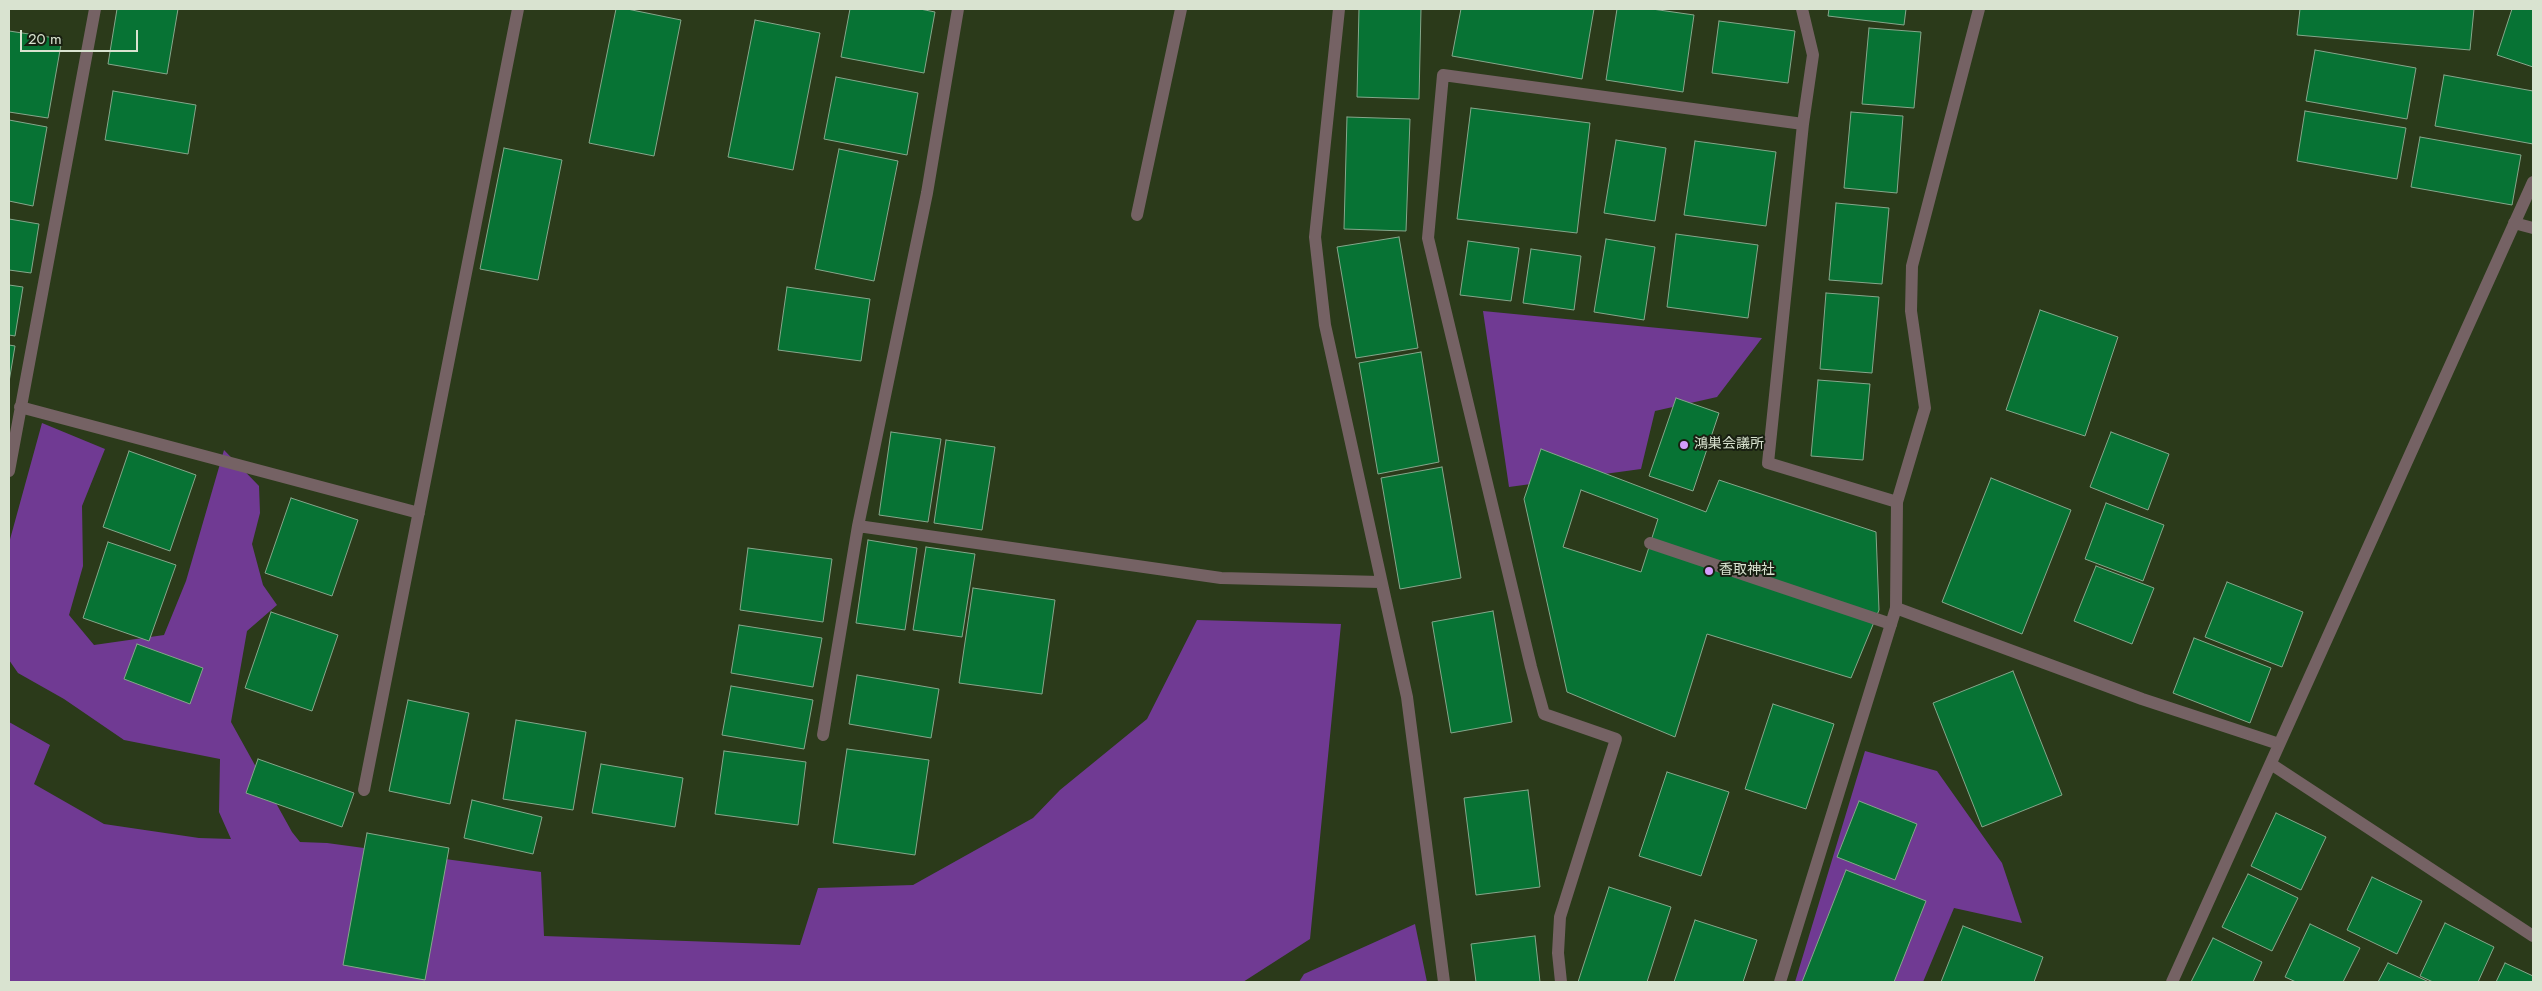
<!DOCTYPE html>
<meta charset="utf-8">
<style>
body{margin:0}
#map{position:relative;width:2542px;height:991px;overflow:hidden;background:#2b3a1a;font-family:Jost,sans-serif}
canvas{display:block}
.frame{position:absolute;inset:0;border:10px solid #d9e3d0;pointer-events:none}
.scale{position:absolute;left:20px;top:30px;width:118px;height:22px;box-sizing:border-box;border:2px solid #d9e3d0;border-top:0;padding-left:6px;font-size:15px;line-height:18px;white-space:nowrap;color:#d9e3d0;-webkit-text-stroke:4px #181f11;paint-order:stroke}
</style>
<div id="map">
<canvas width="2542" height="991"></canvas>
<div class="frame"></div>
<div class="scale">20 m</div>
</div>
<script>
const ctx = document.querySelector('canvas').getContext('2d');
ctx.lineJoin = 'round';
function fillPath(path, color) { ctx.fillStyle = color; ctx.fill(path, 'evenodd'); }
const toPath = rows => new Path2D(rows.map(r => 'M' + r).join(''));
function strokePath(path, color, width, dash) { ctx.strokeStyle = color; ctx.lineWidth = width; ctx.lineCap = dash ? 'butt' : 'round'; ctx.setLineDash(dash || []); ctx.stroke(path); }
function drawText(font, color, halo, rows, align = 'center') {
  ctx.font = font + ' Jost,"Noto Sans JP",sans-serif'; ctx.lineWidth = 4; ctx.setLineDash([]); ctx.textBaseline = 'middle'; ctx.strokeStyle = halo; ctx.fillStyle = color; for (const [text, x, y, turn = 0] of rows) {
    ctx.save(); ctx.translate(x, y); ctx.rotate((+turn || 0) * Math.PI / 180); ctx.textAlign = isNaN(turn) ? turn : align; if (halo) ctx.strokeText(text, 0, 0); ctx.fillText(text, 0, 0); ctx.restore();
  }
}
fillPath(toPath([
 [1483,311,1762,338,1717,397,1655,411,1641,469,1509,487],
 [42,423,105,449,82,506,83,566,69,615,94,645,164,635,186,581,224,450,259,486,260,513,252,544,263,585,277,605,247,631,231,722,292,832,300,842,327,843,541,872,544,936,800,945,818,888,913,885,1033,818,1060,790,1147,719,1197,620,1341,624,1310,939,1243,982,9,982,9,722,50,745,34,784,104,824,199,838,231,839,219,812,220,759,124,740,64,699,18,673,9,660,9,543],
 [1865,751,1937,771,2002,863,2022,923,1954,908,1923,982,1795,982],
 [1415,924,1427,982,1299,982,1304,974]
]), '#703a93');
const building = toPath([
 [117,9,178,9,167,74,108,64,117,9],
 [616,9,627,9,681,20,654,156,589,143,616,9],
 [850,9,920,9,935,12,924,73,841,57,850,9],
 [1359,9,1421,9,1419,99,1357,97,1359,9],
 [1461,9,1594,9,1582,79,1452,56,1461,9],
 [1617,9,1652,9,1694,15,1683,92,1606,80,1617,9],
 [1829,9,1906,9,1904,25,1828,16,1829,9],
 [2300,9,2474,9,2470,50,2297,35,2300,9],
 [2512,9,2533,9,2533,67,2497,55,2512,9],
 [755,20,820,33,793,170,728,157,755,20],
 [1719,21,1795,31,1788,83,1712,73,1719,21],
 [1869,28,1921,32,1914,108,1862,104,1869,28],
 [9,31,62,39,48,118,9,112,9,31],
 [2315,50,2416,68,2407,119,2306,101,2315,50],
 [2444,75,2533,91,2533,144,2435,126,2444,75],
 [836,77,918,93,907,155,824,139,836,77],
 [113,91,196,105,188,154,105,140,113,91],
 [1471,108,1590,123,1577,233,1457,219,1471,108],
 [2305,111,2406,128,2397,179,2297,161,2305,111],
 [1851,112,1903,116,1897,193,1844,188,1851,112],
 [1347,117,1410,119,1406,231,1344,229,1347,117],
 [9,120,47,127,33,206,9,201,9,120],
 [2420,137,2521,155,2512,205,2411,187,2420,137],
 [1616,140,1666,148,1655,221,1604,213,1616,140],
 [1695,141,1776,152,1766,226,1684,215,1695,141],
 [504,148,562,160,538,280,480,269,504,148],
 [839,149,898,161,874,281,815,269,839,149],
 [1836,203,1889,208,1882,284,1829,280,1836,203],
 [9,219,39,224,31,273,9,270,9,219],
 [1676,234,1758,245,1748,318,1667,307,1676,234],
 [1399,237,1418,348,1356,358,1337,247,1399,237],
 [1606,239,1655,247,1644,320,1594,312,1606,239],
 [1468,241,1519,248,1511,301,1460,295,1468,241],
 [1531,249,1581,256,1574,310,1523,303,1531,249],
 [9,285,23,287,15,336,9,335,9,285],
 [787,287,870,299,861,361,778,350,787,287],
 [1826,293,1879,297,1872,373,1820,369,1826,293],
 [2040,310,2118,337,2085,436,2006,410,2040,310],
 [9,345,15,346,9,382,9,345],
 [1421,352,1439,462,1378,474,1359,363,1421,352],
 [1818,380,1870,384,1863,460,1811,456,1818,380],
 [1676,398,1719,413,1693,491,1649,476,1676,398],
 [891,432,941,439,928,522,879,515,891,432],
 [2111,432,2169,454,2148,510,2090,487,2111,432],
 [946,440,995,447,982,530,934,523,946,440],
 [1541,449,1706,512,1719,480,1876,532,1879,610,1851,678,1707,634,1675,737,1567,692,1524,499,1541,449],
 [129,451,196,475,170,551,103,527,129,451],
 [1442,467,1461,578,1400,589,1381,478,1442,467],
 [1991,478,2071,510,2022,634,1942,602,1991,478],
 [1581,490,1658,519,1641,572,1563,547,1581,490],
 [291,498,358,520,332,596,265,573,291,498],
 [2106,503,2164,525,2143,581,2085,559,2106,503],
 [868,540,917,548,905,630,856,623,868,540],
 [108,542,176,565,149,641,83,618,108,542],
 [926,547,975,554,962,637,913,630,926,547],
 [748,548,832,559,823,622,740,610,748,548],
 [2096,566,2154,588,2132,644,2074,621,2096,566],
 [2227,582,2303,612,2282,667,2205,637,2227,582],
 [973,588,1055,600,1042,694,959,683,973,588],
 [1493,611,1512,722,1451,733,1432,622,1493,611],
 [271,612,338,635,312,711,245,688,271,612],
 [739,625,822,638,813,687,731,673,739,625],
 [2194,638,2271,668,2250,723,2173,693,2194,638],
 [137,644,203,668,190,704,124,679,137,644],
 [2013,671,2062,795,1982,827,1933,703,2013,671],
 [857,675,939,689,931,738,849,724,857,675],
 [731,686,813,700,804,749,722,735,731,686],
 [408,700,469,713,450,804,389,791,408,700],
 [1773,704,1834,724,1806,809,1745,789,1773,704],
 [516,720,586,732,573,810,503,799,516,720],
 [847,749,929,760,915,855,833,843,847,749],
 [724,751,806,762,798,825,715,814,724,751],
 [258,759,354,793,342,827,246,793,258,759],
 [601,764,683,778,675,827,592,813,601,764],
 [1667,772,1729,792,1701,876,1639,856,1667,772],
 [1528,790,1540,887,1476,895,1464,798,1528,790],
 [472,800,542,817,533,854,464,838,472,800],
 [1859,801,1917,824,1895,880,1837,857,1859,801],
 [2276,813,2326,837,2301,890,2251,866,2276,813],
 [367,833,449,848,425,980,343,965,367,833],
 [1846,870,1926,901,1894,982,1802,982,1846,870],
 [2248,874,2298,898,2272,951,2222,927,2248,874],
 [2372,877,2422,901,2397,954,2347,930,2372,877],
 [1609,887,1671,907,1647,982,1578,982,1609,887],
 [1695,920,1757,940,1743,982,1674,982,1695,920],
 [2445,923,2494,947,2478,982,2433,982,2420,976,2445,923],
 [2310,924,2360,948,2343,982,2296,982,2285,977,2310,924],
 [1963,926,2043,957,2034,982,1941,982,1963,926],
 [1535,936,1540,982,1476,982,1471,944,1535,936],
 [2213,938,2262,962,2253,982,2191,982,2213,938],
 [2388,963,2429,982,2378,982,2388,963],
 [2505,963,2533,976,2533,982,2496,982,2505,963]
]);
fillPath(building, '#077334');
strokePath(building, '#85a78b', 1);
strokePath(toPath([
 [1650,543,1891,624]
]), '#756264', 12);
strokePath(toPath([
 [958,9,927,193,858,526,1221,578,1380,582],
 [1339,9,1315,237,1325,325,1407,697,1444,982],
 [1802,9,1813,55,1803,124],
 [1137,215,1181,9],
 [2514,223,2533,228],
 [20,407,419,513],
 [9,471,95,9],
 [1896,608,2142,699,2279,744],
 [823,735,858,526],
 [2271,764,2533,936],
 [364,790,518,9],
 [1561,982,1558,953,1560,917,1616,739,1544,714,1531,667,1428,238,1443,75,1803,124,1768,463,1897,502],
 [1780,982,1896,608,1897,502,1925,408,1911,311,1912,266,1979,9],
 [2172,982,2533,182]
]), '#756264', 12);
for (const [x, y, r, color] of [
 [1684,445,5,"#d49cfc"],
 [1709,571,5,"#d49cfc"]
]) { const dot = new Path2D(); dot.arc(x, y, r, 0, 2 * Math.PI); ctx.fillStyle = color; ctx.fill(dot); strokePath(dot, '#181f11', 2); }
drawText('14px', '#d9e3d0', '#181f11', [
 ["鴻巣会議所",1694,445],
 ["香取神社",1719,571]
], 'left');
</script>
